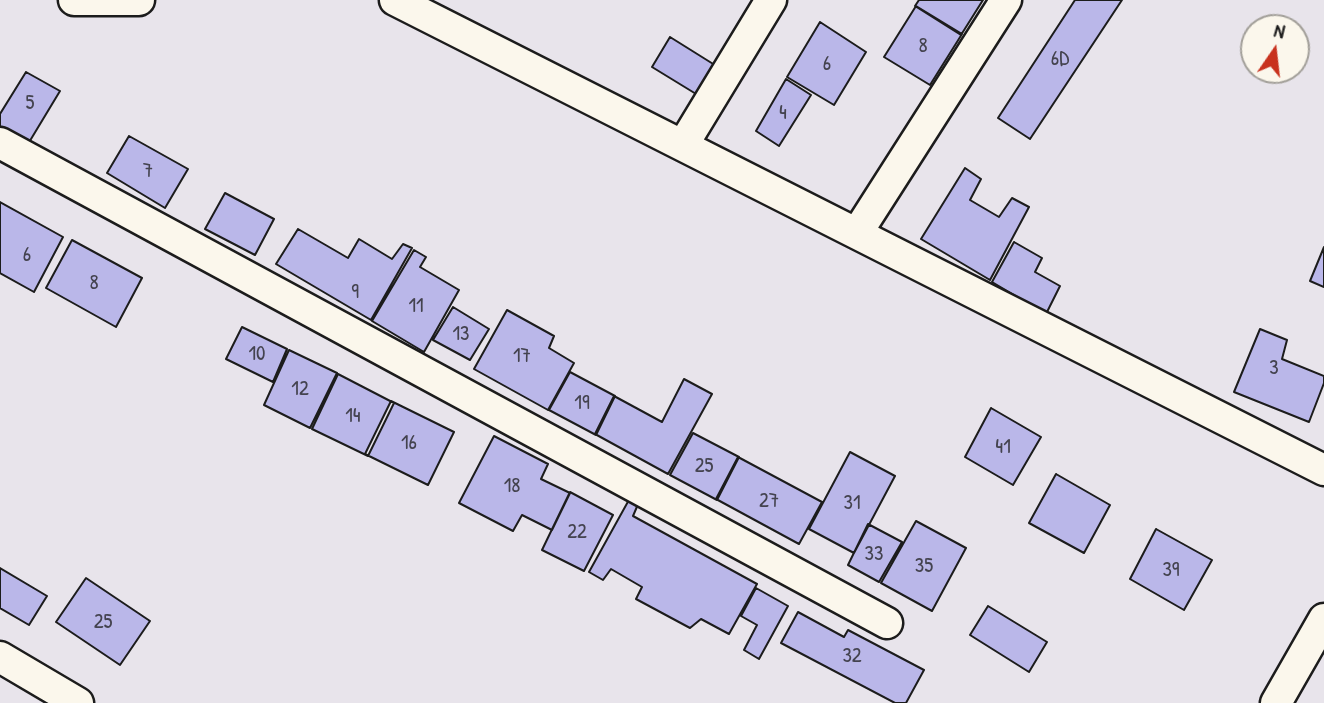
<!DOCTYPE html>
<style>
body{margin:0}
#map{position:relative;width:1324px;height:703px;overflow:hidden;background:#e8e4eb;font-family:"Patrick Hand",sans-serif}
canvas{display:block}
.north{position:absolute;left:1240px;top:14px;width:70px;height:70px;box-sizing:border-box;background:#fbf7ec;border:2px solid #a29f99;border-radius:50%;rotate:14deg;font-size:19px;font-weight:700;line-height:28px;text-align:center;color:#1c1c1c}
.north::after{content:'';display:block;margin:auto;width:24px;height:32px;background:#c8321e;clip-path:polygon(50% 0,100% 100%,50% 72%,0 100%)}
</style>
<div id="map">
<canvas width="1324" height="703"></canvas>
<div class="north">N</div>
</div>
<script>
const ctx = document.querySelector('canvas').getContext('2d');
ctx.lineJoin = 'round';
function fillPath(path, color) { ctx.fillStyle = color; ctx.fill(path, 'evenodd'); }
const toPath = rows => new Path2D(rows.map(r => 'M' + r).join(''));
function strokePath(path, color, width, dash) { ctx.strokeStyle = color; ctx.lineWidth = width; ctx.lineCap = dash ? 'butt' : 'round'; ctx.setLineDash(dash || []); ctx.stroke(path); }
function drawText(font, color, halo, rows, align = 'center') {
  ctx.font = font + ' "Patrick Hand",sans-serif'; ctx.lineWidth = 7; ctx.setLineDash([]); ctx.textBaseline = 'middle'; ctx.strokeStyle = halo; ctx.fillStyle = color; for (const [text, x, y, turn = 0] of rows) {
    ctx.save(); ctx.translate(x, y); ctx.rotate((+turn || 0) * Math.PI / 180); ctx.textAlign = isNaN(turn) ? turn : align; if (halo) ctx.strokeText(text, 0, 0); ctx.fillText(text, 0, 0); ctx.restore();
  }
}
const building = toPath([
 [919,0,983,0,961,35,915,6,919,0],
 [1075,0,1122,0,1030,139,998,118,1075,0],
 [916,6,962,34,930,85,884,57,916,6],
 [820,22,866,52,834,105,787,77,820,22],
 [670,37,718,67,701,97,652,67,670,37],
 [26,72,60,91,28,144,0,127,0,114,26,72],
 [786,79,811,95,779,146,756,131,786,79],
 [129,136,188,169,165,208,107,173,129,136],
 [965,168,981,179,970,200,999,217,1012,198,1029,207,990,280,921,239,965,168],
 [225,193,274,219,255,255,205,229,225,193],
 [0,202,63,237,34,292,0,273,0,202],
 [298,229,348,258,359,239,392,259,403,244,412,248,371,320,276,264,298,229],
 [72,240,142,278,116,327,46,288,72,240],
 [1014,242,1042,258,1035,272,1060,286,1046,314,992,282,1014,242],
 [1324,247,1324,287,1310,281,1324,247],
 [414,250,426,257,420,267,459,290,424,352,372,321,414,250],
 [453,307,489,329,470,360,433,340,453,307],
 [507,310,554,336,549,348,574,363,548,410,474,369,507,310],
 [242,327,287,349,273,382,226,359,242,327],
 [1260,329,1287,340,1282,359,1324,376,1324,383,1309,422,1234,392,1260,329],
 [289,350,337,373,310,428,264,405,289,350],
 [570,372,615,396,596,435,549,410,570,372],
 [338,374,394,403,368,456,312,429,338,374],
 [684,379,712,394,668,474,595,434,614,396,662,422,684,379],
 [391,401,454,432,428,485,365,454,391,401],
 [991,408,1041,437,1013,485,965,457,991,408],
 [693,433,739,457,717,500,670,475,693,433],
 [494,436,548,464,541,479,570,493,552,530,522,515,513,531,459,503,494,436],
 [850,452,895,476,854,553,809,529,850,452],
 [738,457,822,502,799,544,716,499,738,457],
 [1056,474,1110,505,1084,553,1029,523,1056,474],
 [570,492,613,515,584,571,542,550,570,492],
 [630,498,639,502,633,516,757,584,729,634,701,619,690,628,636,599,642,587,611,569,603,580,589,572,630,498],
 [916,521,966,548,932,611,881,583,916,521],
 [868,524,902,542,879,582,848,565,868,524],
 [1156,529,1212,560,1184,610,1130,579,1156,529],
 [0,568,47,596,29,625,0,608,0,568],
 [86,578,150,621,120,665,56,622,86,578],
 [756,588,788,606,759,659,744,650,757,625,741,616,756,588],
 [988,606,1047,642,1029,672,970,635,988,606],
 [798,612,844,637,848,630,924,670,906,703,895,703,781,643,798,612]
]);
fillPath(building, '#bab7e9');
strokePath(building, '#1c1c1c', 2);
const minor = toPath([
 [74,0,139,0],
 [395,0,1324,470],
 [0,143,887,623],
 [683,145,771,0],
 [857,233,1006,0],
 [0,657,78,703],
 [1276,703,1324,619]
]);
strokePath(minor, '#1c1c1c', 35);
strokePath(minor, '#fbf7ec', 30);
drawText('21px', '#44434f', null, [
 ["8",923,46],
 ["6D",1060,59],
 ["6",827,64],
 ["5",30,103],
 ["4",783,113],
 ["7",148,171],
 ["6",27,255],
 ["8",94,283],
 ["9",355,292],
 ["11",416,306],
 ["13",461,334],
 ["10",257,354],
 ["17",522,356],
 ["3",1274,368],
 ["12",300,389],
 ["19",582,403],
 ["14",353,416],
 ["16",409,443],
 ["41",1003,447],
 ["25",704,466],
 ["18",512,486],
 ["27",769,501],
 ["31",852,503],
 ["22",577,532],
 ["33",874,554],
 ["35",924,566],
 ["39",1171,570],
 ["25",103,622],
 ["32",852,656]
]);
</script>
